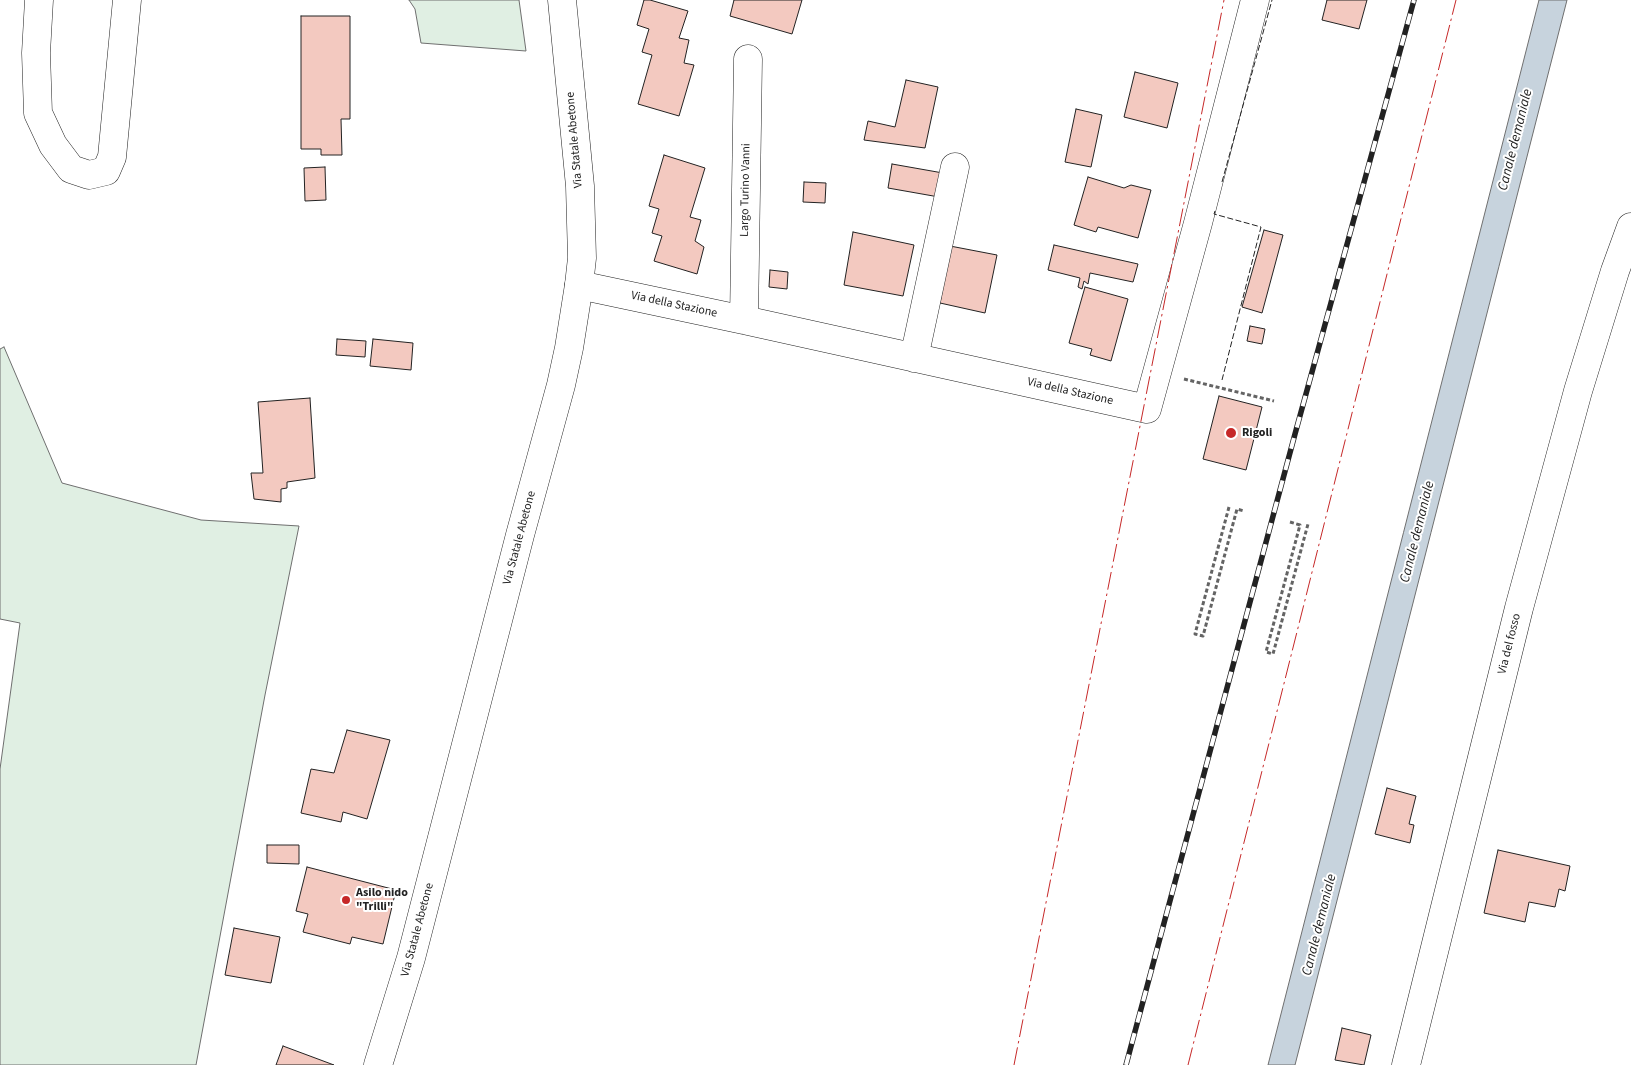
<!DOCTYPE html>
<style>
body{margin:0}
canvas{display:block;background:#fff}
</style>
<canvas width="1631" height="1065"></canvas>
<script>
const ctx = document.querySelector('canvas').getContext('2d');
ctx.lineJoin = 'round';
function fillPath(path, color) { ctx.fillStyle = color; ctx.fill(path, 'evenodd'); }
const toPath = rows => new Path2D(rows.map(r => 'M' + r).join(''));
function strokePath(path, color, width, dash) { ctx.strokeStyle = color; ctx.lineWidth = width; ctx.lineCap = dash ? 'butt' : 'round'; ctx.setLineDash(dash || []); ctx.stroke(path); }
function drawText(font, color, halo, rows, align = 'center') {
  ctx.font = font + ' "Source Sans 3",sans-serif'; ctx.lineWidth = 4; ctx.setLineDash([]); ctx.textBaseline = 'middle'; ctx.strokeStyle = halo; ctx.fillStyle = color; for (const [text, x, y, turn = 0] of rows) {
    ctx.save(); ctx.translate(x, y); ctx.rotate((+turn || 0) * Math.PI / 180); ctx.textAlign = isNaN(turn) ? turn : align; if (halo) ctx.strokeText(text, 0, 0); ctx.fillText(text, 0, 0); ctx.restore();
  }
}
const green = toPath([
 [409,0,519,0,526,51,421,43,415,9,409,0],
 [4,347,62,483,201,520,299,526,265,695,196,1065,0,1065,0,769,20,623,0,619,0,349,4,347]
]);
fillPath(green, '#e0efe3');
strokePath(green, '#6f6f6f', 1);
const water = toPath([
 [1539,0,1567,0,1295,1065,1268,1065,1539,0]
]);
fillPath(water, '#c7d3dd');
strokePath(water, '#6f6f6f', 1);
const building = toPath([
 [644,0,650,0,688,11,679,38,689,40,684,63,694,65,679,116,638,104,652,55,642,52,649,29,637,25,644,0],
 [734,0,802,0,792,34,730,16,734,0],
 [1327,0,1367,0,1359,29,1322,20,1327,0],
 [301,16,350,16,350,119,341,119,342,155,321,155,321,149,301,149,301,16],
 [1135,72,1178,83,1167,128,1124,117,1135,72],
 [906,80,938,87,925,148,864,140,868,121,895,127,906,80],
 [1076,109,1102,115,1091,167,1065,162,1076,109],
 [664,155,705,168,690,217,701,220,695,241,704,247,697,274,654,261,662,236,652,233,659,209,649,206,664,155],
 [892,164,943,173,939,197,888,188,892,164],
 [325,167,326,200,305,201,304,168,325,167],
 [1088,177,1124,188,1131,185,1151,190,1138,238,1098,227,1096,232,1074,225,1088,177],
 [804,182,826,183,825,203,803,202,804,182],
 [1264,230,1283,235,1262,313,1242,307,1264,230],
 [853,232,914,245,903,296,844,285,853,232],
 [1054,245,1138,264,1133,282,1090,273,1088,284,1084,281,1082,289,1078,287,1080,278,1048,270,1054,245],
 [950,246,997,255,985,313,940,303,950,246],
 [770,270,788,272,787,289,769,287,770,270],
 [1085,287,1128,299,1111,361,1090,355,1092,349,1069,343,1085,287],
 [1250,326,1265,329,1262,344,1247,341,1250,326],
 [337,339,366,341,365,357,336,355,337,339],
 [373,339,413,343,411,370,370,366,373,339],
 [1219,396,1262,407,1246,470,1203,459,1219,396],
 [310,398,315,478,287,482,287,488,281,489,281,502,254,499,251,473,263,473,258,402,310,398],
 [347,730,390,740,367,819,343,812,341,822,301,813,311,769,334,773,347,730],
 [1387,788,1416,796,1409,824,1414,825,1410,843,1375,834,1387,788],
 [267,845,299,845,299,864,267,863,267,845],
 [1498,850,1570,866,1565,891,1559,889,1555,907,1529,902,1525,922,1484,913,1498,850],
 [307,867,396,890,383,944,352,937,350,944,303,932,308,914,296,911,307,867],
 [234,928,280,937,271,983,225,975,234,928],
 [1342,1028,1371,1035,1364,1065,1335,1060,1342,1028],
 [283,1046,334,1065,276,1065,283,1046]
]);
fillPath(building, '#f3c9c0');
strokePath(building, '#222', 1);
const minor = toPath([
 [39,0,36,53,38,113,53,145,71,169,89,175,106,171,112,157,127,0],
 [579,285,744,320,1147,409,1198,223,1255,0],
 [744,320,748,59],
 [914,358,955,167],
 [1406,1065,1519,608,1578,391,1615,271,1631,227]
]);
const major = toPath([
 [378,1065,411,958,520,535,561,385,569,348,579,285,582,258,580,186,562,0]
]);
strokePath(minor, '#222', 29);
strokePath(major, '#222', 29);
strokePath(toPath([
 [1184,379,1274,401],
 [1229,507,1195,634,1203,636,1237,509,1244,511],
 [1290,522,1300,525,1266,652,1273,654,1308,524]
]), '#646464', 3, [4, 2.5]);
strokePath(minor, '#fff', 28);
strokePath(major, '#fff', 28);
const rail = toPath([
 [1126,1065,1295,434,1414,0]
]);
strokePath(rail, '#222', 5.5);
strokePath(rail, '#fff', 4, [11]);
strokePath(toPath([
 [1222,182,1272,0],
 [1215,211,1214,214,1261,227,1222,380]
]), '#222', 1, [6, 2.5]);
strokePath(toPath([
 [1014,1065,1224,0],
 [1188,1065,1456,0]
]), '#c62828', 1, [18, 4, 2.5, 4]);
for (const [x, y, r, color] of [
 [1231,433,6,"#c62828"],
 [346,900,5,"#c62828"]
]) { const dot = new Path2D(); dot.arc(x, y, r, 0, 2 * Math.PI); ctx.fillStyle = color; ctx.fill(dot); strokePath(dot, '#fff', 2); }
drawText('12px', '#222', '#fff', [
 ["Via Statale Abetone",575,140,-95],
 ["Largo Turino Vanni",746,190,-89],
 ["Via della Stazione",674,305,12],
 ["Via della Stazione",1070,392,13],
 ["Via Statale Abetone",520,538,-75],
 ["Via del fosso",1510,644,-76],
 ["Via Statale Abetone",418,930,-75]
]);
drawText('bold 12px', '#222', '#fff', [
 ["Rigoli",1242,433],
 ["Asilo nido",356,893],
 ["\"Trilli\"",356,907]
], 'left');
drawText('italic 14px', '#222', '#fff', [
 ["Canale demaniale",1516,140,-76],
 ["Canale demaniale",1418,532,-76],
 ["Canale demaniale",1320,925,-76]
]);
</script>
